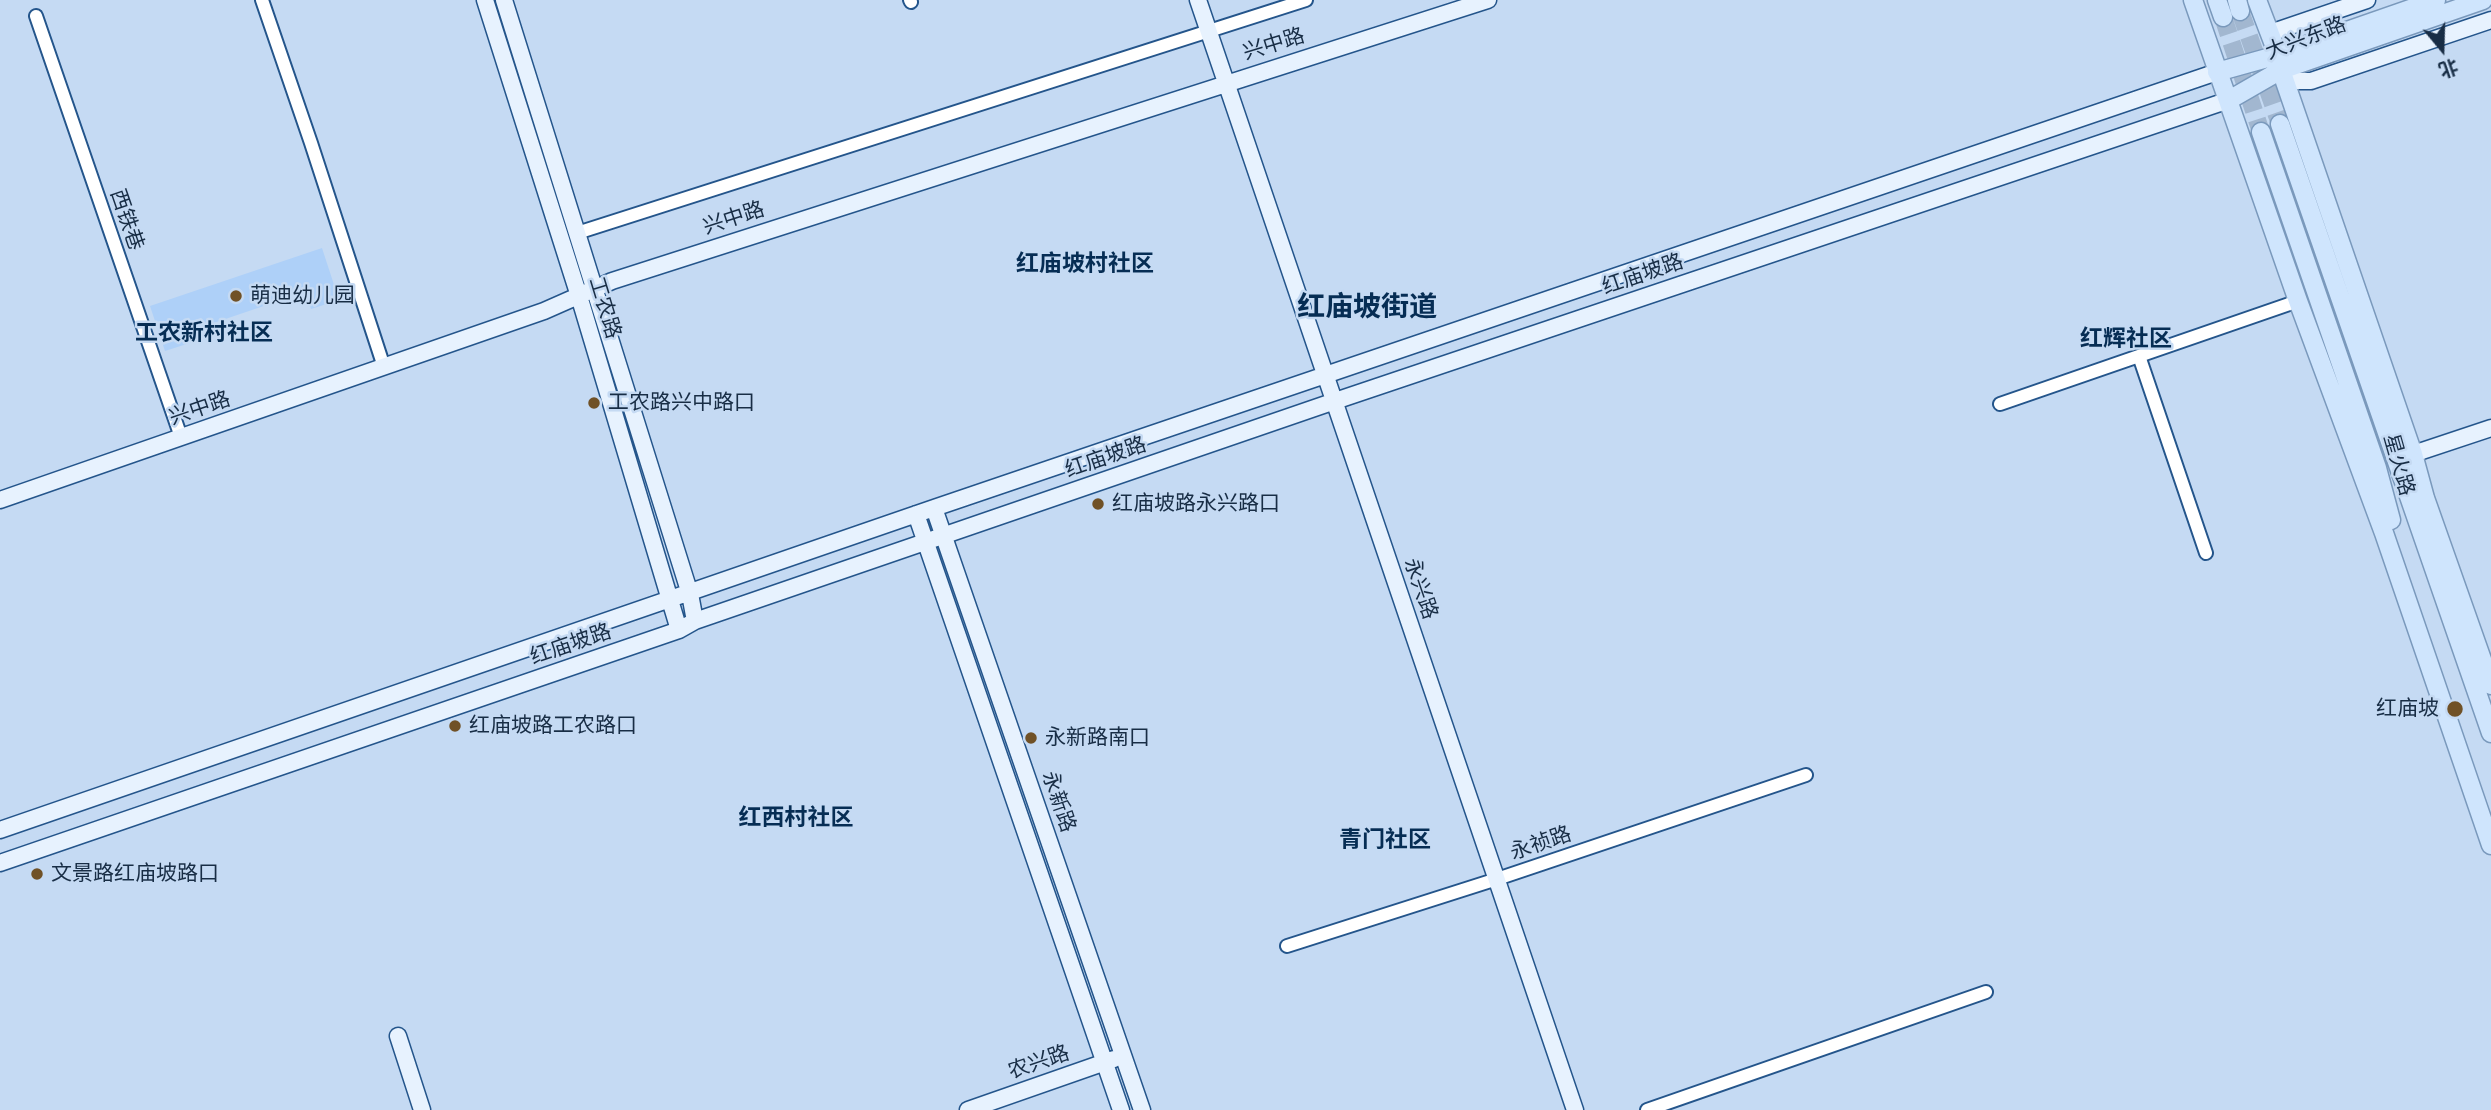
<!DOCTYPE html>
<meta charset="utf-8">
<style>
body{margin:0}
#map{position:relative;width:2491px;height:1110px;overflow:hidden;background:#c5daf3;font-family:"Archivo Narrow","Noto Sans SC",sans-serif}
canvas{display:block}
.north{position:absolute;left:2407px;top:14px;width:70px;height:70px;-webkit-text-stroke:5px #c5daf3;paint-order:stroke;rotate:161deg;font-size:19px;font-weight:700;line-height:28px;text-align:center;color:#182d45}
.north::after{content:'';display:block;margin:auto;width:24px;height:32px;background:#182d45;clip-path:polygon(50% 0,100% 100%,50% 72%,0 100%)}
</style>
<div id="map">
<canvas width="2491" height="1110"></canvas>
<div class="north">北</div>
</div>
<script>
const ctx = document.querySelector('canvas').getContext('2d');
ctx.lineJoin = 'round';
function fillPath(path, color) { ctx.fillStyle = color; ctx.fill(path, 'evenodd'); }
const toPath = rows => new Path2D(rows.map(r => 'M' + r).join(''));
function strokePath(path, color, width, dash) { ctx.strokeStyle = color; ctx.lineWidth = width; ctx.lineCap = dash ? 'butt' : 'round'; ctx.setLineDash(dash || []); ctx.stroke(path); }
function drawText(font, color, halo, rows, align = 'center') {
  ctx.font = font + ' "Archivo Narrow","Noto Sans SC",sans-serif'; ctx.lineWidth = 5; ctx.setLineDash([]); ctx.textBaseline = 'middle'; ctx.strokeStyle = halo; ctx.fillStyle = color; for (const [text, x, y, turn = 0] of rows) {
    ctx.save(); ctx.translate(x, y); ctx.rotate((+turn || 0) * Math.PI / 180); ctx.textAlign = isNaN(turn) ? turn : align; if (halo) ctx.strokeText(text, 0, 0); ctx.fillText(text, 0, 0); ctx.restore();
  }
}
fillPath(toPath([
 [322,248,339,300,311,309,305,292,190,331,193,342,165,351,150,306]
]), '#aed0f8');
strokePath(toPath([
 [2240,11,2280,124],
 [2223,17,2261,132]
]), '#a2b7d0', 18, [18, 9]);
const street = toPath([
 [262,0,311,143,384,367],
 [910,0,911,2],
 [36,16,181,437],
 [577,233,1306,0],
 [2139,356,2206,553],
 [2000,404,2298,301],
 [1287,946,1497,879,1806,775],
 [1647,1110,1986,992]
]);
const secondary = toPath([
 [485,0,579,296,679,630],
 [504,0,690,594,695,621],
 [1198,0,1575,1110],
 [2270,33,2367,0],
 [2281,70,2292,81,2311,81,2491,20],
 [2413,454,2491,428],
 [0,500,544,311,612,281,1488,0],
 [934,508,1142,1110],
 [916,514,1121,1110],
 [0,830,934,508,2217,72],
 [0,863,679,630,695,621,1335,401,2229,100],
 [398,1036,422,1110],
 [968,1110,1114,1059]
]);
const primary = toPath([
 [2193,0,2298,301,2384,533,2491,845],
 [2217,0,2223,17],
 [2237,0,2240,11],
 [2257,0,2278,55,2281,70,2413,454,2425,498,2491,685],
 [2217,72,2278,55,2436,0],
 [2229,100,2281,70,2483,0],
 [2280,124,2491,733],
 [2261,132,2377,468,2391,520]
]);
strokePath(street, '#24558b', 16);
strokePath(secondary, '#24558b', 19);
strokePath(primary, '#7a99bc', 21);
strokePath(street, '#fff', 12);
strokePath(secondary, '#e7f2fe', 16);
strokePath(primary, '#cfe5fd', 18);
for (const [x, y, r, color] of [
 [236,296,7,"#705126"],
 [594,403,7,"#705126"],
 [1098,504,7,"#705126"],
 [2455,709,9,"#705126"],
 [455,726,7,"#705126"],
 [1031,738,7,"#705126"],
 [37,874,7,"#705126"]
]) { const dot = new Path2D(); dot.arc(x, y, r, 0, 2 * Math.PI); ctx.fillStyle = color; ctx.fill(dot); strokePath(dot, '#c5daf3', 2.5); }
drawText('21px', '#182d45', '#c5daf3', [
 ["大兴东路",2306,39,-21],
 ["兴中路",1274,45,-17],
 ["兴中路",734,219,-18],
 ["西铁巷",126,220,71],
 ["红庙坡路",1643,275,-19],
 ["工农路",604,308,73],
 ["兴中路",200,409,-19],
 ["红庙坡路",1106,458,-19],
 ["星火路",2398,465,74],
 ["永兴路",1420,589,71],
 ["红庙坡路",571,645,-19],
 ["永新路",1058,802,71],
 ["永祯路",1541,844,-19],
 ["农兴路",1039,1063,-19]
]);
drawText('21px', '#182d45', '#c5daf3', [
 ["萌迪幼儿园",250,296],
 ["工农路兴中路口",608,403],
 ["红庙坡路永兴路口",1112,504],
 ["红庙坡",2439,709,"right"],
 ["红庙坡路工农路口",469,726],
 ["永新路南口",1045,738],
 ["文景路红庙坡路口",51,874]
], 'left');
drawText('bold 23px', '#062d54', '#c5daf3', [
 ["红庙坡村社区",1085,265],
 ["工农新村社区",204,334],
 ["红辉社区",2126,340],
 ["红西村社区",796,819],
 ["青门社区",1385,841]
]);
drawText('bold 28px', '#062d54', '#c5daf3', [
 ["红庙坡街道",1367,308]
]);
</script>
